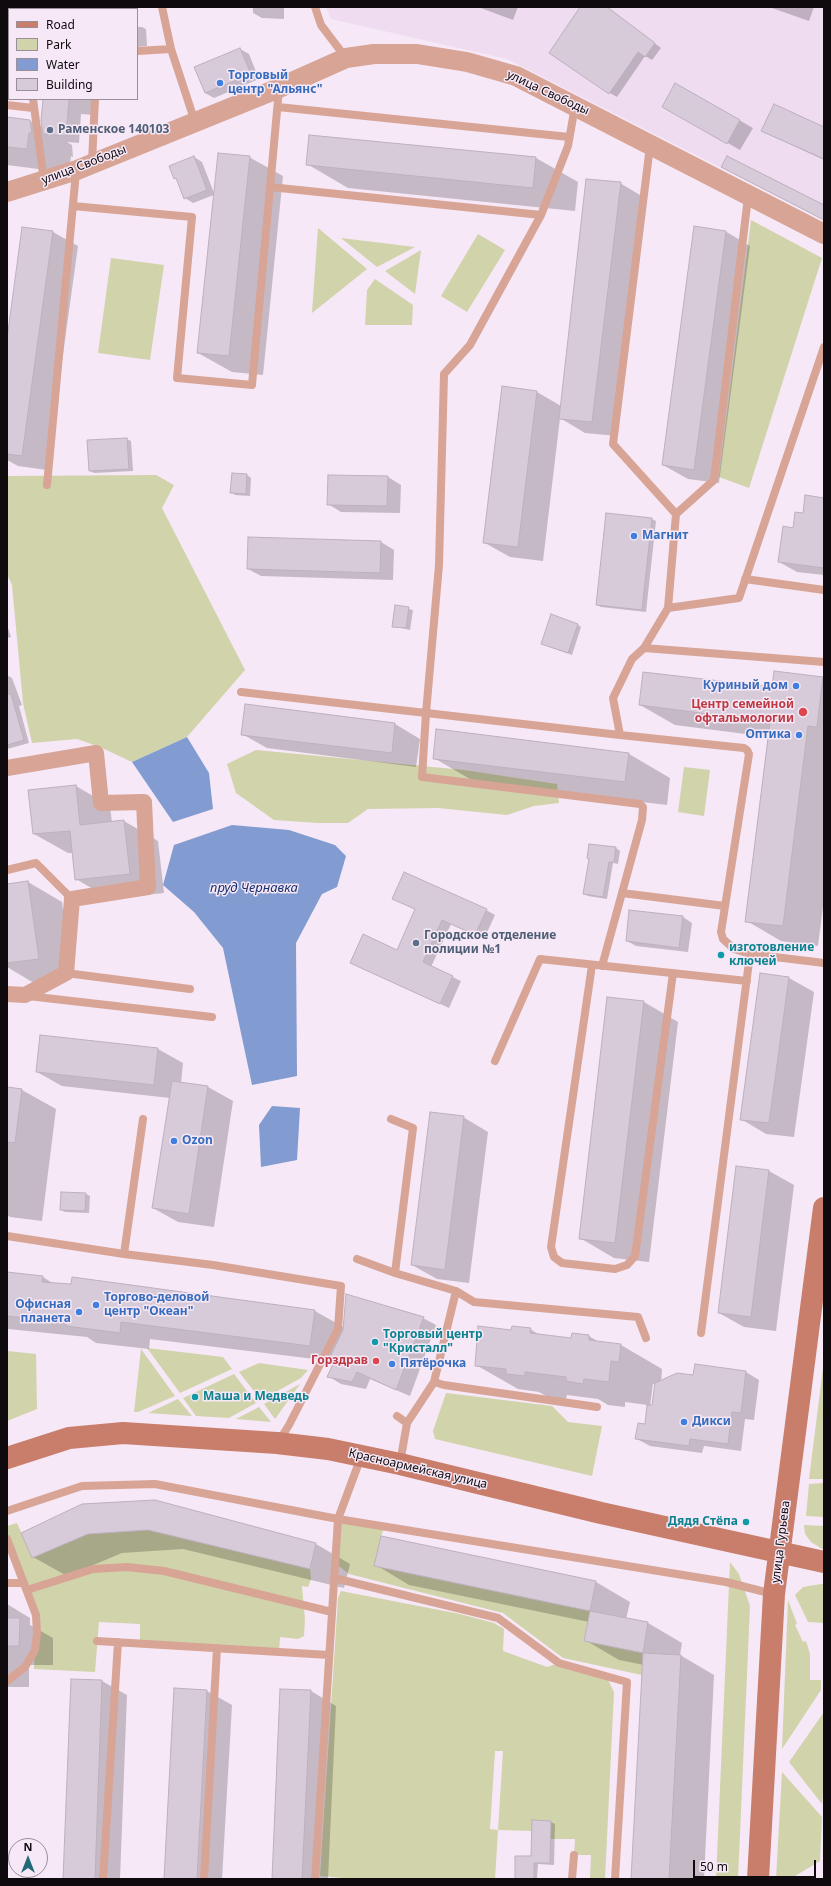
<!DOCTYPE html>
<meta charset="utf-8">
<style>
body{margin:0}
#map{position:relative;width:831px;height:1886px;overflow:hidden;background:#f6e8f6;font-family:"Noto Sans",sans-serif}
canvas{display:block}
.frame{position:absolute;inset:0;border:8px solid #0e0a0e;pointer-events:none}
.legend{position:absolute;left:8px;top:8px;width:130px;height:92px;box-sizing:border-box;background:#f6e8f6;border:1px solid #998f99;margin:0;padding:5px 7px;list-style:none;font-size:12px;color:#0e0a0e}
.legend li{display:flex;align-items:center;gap:8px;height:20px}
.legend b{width:20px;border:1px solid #998f99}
.north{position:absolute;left:8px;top:1838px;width:40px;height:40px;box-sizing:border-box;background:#f6e8f6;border:1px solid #998f99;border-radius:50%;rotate:0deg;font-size:11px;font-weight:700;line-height:16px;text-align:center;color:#0e0a0e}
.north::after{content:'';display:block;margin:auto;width:14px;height:18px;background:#236a78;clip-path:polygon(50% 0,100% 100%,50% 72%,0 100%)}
.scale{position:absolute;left:693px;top:1860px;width:123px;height:18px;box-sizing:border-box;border:2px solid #0e0a0e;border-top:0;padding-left:5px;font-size:12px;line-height:14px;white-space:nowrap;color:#0e0a0e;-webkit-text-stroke:3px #f6e8f6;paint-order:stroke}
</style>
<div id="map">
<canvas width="831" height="1886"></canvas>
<div class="frame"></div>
<ul class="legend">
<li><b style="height:5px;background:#c97e6b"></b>Road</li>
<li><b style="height:11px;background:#d1d3ab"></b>Park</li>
<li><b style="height:11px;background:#829bd0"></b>Water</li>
<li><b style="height:11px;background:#d8cbd9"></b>Building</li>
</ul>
<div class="north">N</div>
<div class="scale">50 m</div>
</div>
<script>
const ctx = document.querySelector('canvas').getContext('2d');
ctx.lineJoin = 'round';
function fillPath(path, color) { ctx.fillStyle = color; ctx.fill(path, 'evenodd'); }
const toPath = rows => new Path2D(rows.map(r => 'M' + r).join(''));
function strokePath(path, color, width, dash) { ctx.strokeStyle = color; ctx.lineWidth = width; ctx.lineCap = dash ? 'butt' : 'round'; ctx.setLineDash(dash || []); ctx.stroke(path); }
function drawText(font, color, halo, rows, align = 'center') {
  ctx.font = font + ' "Noto Sans",sans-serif'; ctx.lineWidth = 3; ctx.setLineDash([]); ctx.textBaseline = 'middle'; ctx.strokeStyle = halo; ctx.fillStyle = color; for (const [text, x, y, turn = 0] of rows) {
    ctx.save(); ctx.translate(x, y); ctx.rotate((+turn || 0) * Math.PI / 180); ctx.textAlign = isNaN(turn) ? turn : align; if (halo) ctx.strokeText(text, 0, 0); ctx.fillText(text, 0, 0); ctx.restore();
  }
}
fillPath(toPath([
 [326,7,824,7,824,220,507,59,331,19]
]), '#efdcf0');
fillPath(toPath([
 [751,220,822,258,749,488,719,477],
 [318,228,367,269,312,313],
 [478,234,505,250,467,312,441,296],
 [341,238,415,247,377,267],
 [421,250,415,294,385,271],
 [111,258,164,265,150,360,98,353],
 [375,279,413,305,412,325,365,325,367,290],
 [156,475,174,485,162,508,245,670,187,737,132,762,100,747,77,739,32,743,23,703,12,585,7,574,7,476],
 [256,750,464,770,557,784,559,803,534,806,507,815,438,808,368,809,348,823,318,823,274,820,236,793,227,764],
 [684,767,710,770,704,816,678,812],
 [147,1348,223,1357,232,1369,180,1393],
 [141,1349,175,1396,138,1412,134,1412],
 [7,1351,36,1354,37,1409,7,1421],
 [824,1360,824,1479,809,1479],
 [259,1363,308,1370,301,1378,261,1400,239,1372],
 [234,1374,256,1403,229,1418,196,1416,183,1398],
 [300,1384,275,1419,264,1404],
 [446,1393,552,1406,568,1422,602,1426,592,1476,435,1439,433,1431],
 [178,1399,192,1416,148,1413],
 [259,1407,271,1422,236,1419],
 [824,1483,824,1517,806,1516,809,1484],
 [338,1519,385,1526,381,1536,375,1566,590,1611,584,1641,643,1653,642,1675,563,1658,503,1613,349,1574,335,1563],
 [17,1523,32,1557,88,1534,148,1530,310,1569,311,1579,308,1587,302,1586,305,1620,304,1636,298,1639,280,1637,279,1652,140,1643,140,1624,99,1622,95,1672,34,1669,36,1615,7,1539,7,1526],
 [804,1525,824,1526,824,1550,811,1542,805,1534],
 [730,1562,739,1574,750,1606,738,1879,716,1879],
 [821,1584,824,1584,824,1623,808,1622,795,1595,803,1587],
 [341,1591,460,1614,494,1623,504,1629,503,1651,547,1667,559,1663,606,1676,614,1692,605,1879,590,1879,591,1855,574,1855,575,1839,551,1839,551,1821,533,1820,532,1831,498,1830,495,1879,356,1879,320,1876,338,1598],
 [495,1751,503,1751,498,1830,490,1829],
 [788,1600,797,1624,795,1625,803,1642,806,1641,810,1654,810,1680,821,1680,821,1690,782,1749],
 [824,1712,824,1781,822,1804,789,1762],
 [782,1772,822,1817,820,1861,790,1879,776,1879]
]), '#d1d3ab');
fillPath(toPath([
 [187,737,209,773,213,809,173,822,132,762],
 [232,825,289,830,335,845,346,856,337,887,322,894,296,943,297,1076,252,1085,223,948,194,912,163,885,174,845],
 [272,1106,300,1108,297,1160,261,1167,259,1125]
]), '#829bd0');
fillPath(toPath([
 [253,7,284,7,284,19,262,18,253,13],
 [478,7,518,7,513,20],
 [581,7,607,7,661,48,652,60,645,56,617,97,610,93],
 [769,7,814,7,809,21],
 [137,27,142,27,146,29,147,46,137,47],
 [240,49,249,54,259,79,214,98,205,93],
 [676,84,753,128,740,150,663,106],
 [44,99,98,99,96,115,81,114,79,143,67,142,72,145,73,157,71,156,69,173,7,165,7,118,30,121,44,128],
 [824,128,824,160,764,132],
 [310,136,536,158,578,182,575,211,348,188,307,164],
 [194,157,202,162,214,193,249,157,283,176,263,375,232,372,198,353,214,195,193,203,185,198,178,180,175,178],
 [620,183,645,198,617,436,585,433,560,418,543,561,510,557,485,543,503,388,537,392,561,406],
 [725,231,750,246,719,483,688,479,663,465],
 [53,232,78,246,47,470,18,466,7,460,7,347],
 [127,439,131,441,133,471,94,473,90,471,88,441],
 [232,474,247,475,251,478,250,496,235,495,231,492],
 [388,477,401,485,400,513,341,512,328,504],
 [824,499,824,575,797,572,779,562,794,529,803,514],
 [652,519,656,521,646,612,601,607,597,605],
 [249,538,381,542,394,550,393,580,261,576,248,569],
 [396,606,413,610,410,630,393,626],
 [577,624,581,627,572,655,542,644],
 [7,625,11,637,7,638],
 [775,672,824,679,824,899,818,946,781,941,747,921,769,737,675,725,640,705,773,689],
 [7,675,12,678,22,705,19,706,29,743,7,749],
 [246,706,395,724,420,739,416,767,267,748,242,734],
 [629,754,670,778,667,805,475,782,434,758],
 [76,786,110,806,112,823,124,821,158,841,164,893,110,899,76,879,73,853,68,853,34,834],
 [616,848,620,851,618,864,613,863,607,899,588,896,584,894],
 [28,882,62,902,72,978,34,983,7,967,7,885],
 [402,903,486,910,495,915,484,939,451,924,431,967,461,981,449,1008,360,967,397,951,416,910],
 [683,917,692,923,688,952,636,946,627,941],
 [789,978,814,992,794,1137,766,1134,741,1119],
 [644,1002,678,1022,649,1262,614,1258,580,1238],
 [158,1049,183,1063,181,1083,208,1087,233,1101,214,1227,178,1222,153,1208,170,1098,62,1086,37,1072],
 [7,1088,22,1090,56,1109,42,1221,10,1217,7,1215],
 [463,1117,488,1132,469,1283,437,1279,412,1265],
 [769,1171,794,1185,776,1331,744,1327,719,1313],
 [86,1194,90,1196,89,1213,65,1212,61,1210],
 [7,1273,43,1277,54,1284,315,1311,345,1328,423,1318,436,1325,410,1396,370,1379,366,1389,341,1384,328,1376,334,1364,331,1361,150,1339,149,1349,96,1343,87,1337,8,1329],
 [530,1329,540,1335,572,1339,589,1336,599,1342,621,1345,662,1369,661,1382,694,1376,746,1372,759,1380,754,1420,745,1419,741,1451,704,1446,702,1453,650,1446,637,1439,645,1425,648,1405,625,1402,625,1407,608,1405,598,1399,567,1395,566,1399,548,1397,539,1392,518,1389,476,1365,512,1331],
 [653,1384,656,1385,653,1407,650,1406],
 [155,1501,316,1544,350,1564,344,1588,183,1549,122,1553,67,1576,33,1557],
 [376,1565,596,1582,630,1602,626,1619,648,1623,682,1643,680,1655,714,1675,704,1879,632,1879,644,1665,619,1660,585,1640,589,1622,409,1585],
 [7,1604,30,1618,30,1625,53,1638,53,1665,29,1665,29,1687,7,1687],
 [72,1680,102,1681,127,1695,120,1879,64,1879],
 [207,1691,232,1705,222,1879,165,1879],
 [311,1691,336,1706,328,1879,273,1879],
 [551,1822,555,1824,554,1865,538,1864,537,1879,516,1879,532,1857]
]), '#0003');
const building = toPath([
 [580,7,607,7,655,43,645,57,638,52,609,94,549,53,580,7],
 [240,48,251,74,205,93,194,67,240,48],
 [675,83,740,120,727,144,662,107,675,83],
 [43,99,69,99,66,136,43,134,41,121,43,99],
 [774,104,824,127,824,159,761,131,774,104],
 [7,117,30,120,32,133,29,133,27,149,7,147,7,117],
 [309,135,536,157,533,188,306,165,309,135],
 [218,153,250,156,229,356,197,353,218,153],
 [194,156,207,190,184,199,176,178,174,179,169,166,194,156],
 [727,156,824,205,824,220,721,167,727,156],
 [586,179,621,182,592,422,559,419,586,179],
 [694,226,726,231,694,470,662,465,694,226],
 [22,227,53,231,22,456,7,454,7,339,22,227],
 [502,386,537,391,518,547,483,543,502,386],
 [127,438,129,469,89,471,87,440,127,438],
 [232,473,247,474,246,494,230,493,232,473],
 [328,475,388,476,387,506,327,505,328,475],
 [805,495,824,498,824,568,778,562,783,526,793,528,795,512,803,513,805,495],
 [606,513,652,518,642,610,596,605,606,513],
 [248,537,381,541,380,573,247,569,248,537],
 [395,605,409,607,406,628,392,627,395,605],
 [551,614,578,624,568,653,541,644,551,614],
 [774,671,823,677,817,727,808,726,783,926,745,922,770,722,639,705,643,672,772,687,774,671],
 [7,694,11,694,24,740,7,745,7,694],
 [245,704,395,723,392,753,241,735,245,704],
 [436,729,629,753,625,782,433,759,436,729],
 [76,785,80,825,124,820,130,874,75,880,70,831,33,834,28,790,76,785],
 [589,844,616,847,614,862,609,862,603,897,583,894,589,859,587,858,589,844],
 [404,872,487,909,475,935,442,920,423,962,453,976,440,1004,350,963,363,934,397,950,415,909,392,899,404,872],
 [28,881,39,959,7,963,7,884,28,881],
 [629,910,683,916,679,948,626,941,629,910],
 [760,973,789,977,769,1123,740,1120,760,973],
 [607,997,644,1001,615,1243,579,1239,607,997],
 [40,1035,158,1048,154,1085,36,1072,40,1035],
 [172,1081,208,1086,189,1214,152,1208,172,1081],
 [7,1087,22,1089,15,1143,7,1142,7,1087],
 [430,1112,464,1116,445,1270,411,1265,430,1112],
 [736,1166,769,1170,751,1317,718,1313,736,1166],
 [61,1192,86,1193,85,1211,60,1210,61,1192],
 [7,1272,43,1276,42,1282,71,1284,72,1277,315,1310,310,1346,121,1322,120,1333,66,1326,66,1322,7,1316,7,1272],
 [346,1294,424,1317,396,1390,357,1372,352,1382,327,1377,333,1364,328,1361,343,1330,346,1294],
 [478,1326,511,1330,512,1326,531,1328,530,1333,571,1338,572,1333,589,1335,589,1340,621,1344,619,1362,611,1361,609,1382,584,1379,583,1384,566,1381,566,1377,525,1372,525,1376,506,1374,506,1369,475,1366,478,1326],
 [695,1364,746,1371,741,1413,732,1412,728,1444,690,1439,689,1446,635,1439,638,1423,645,1424,647,1405,652,1405,655,1383,677,1373,693,1375,695,1364],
 [155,1500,316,1543,310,1569,148,1530,88,1534,32,1558,21,1533,82,1504,155,1500],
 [381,1536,596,1581,590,1611,374,1566,381,1536],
 [590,1611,648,1622,643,1653,584,1641,590,1611],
 [7,1618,20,1618,19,1646,7,1646,7,1618],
 [643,1653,681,1655,669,1879,631,1879,643,1653],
 [71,1679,102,1680,95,1879,63,1879,71,1679],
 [174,1688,207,1690,197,1879,164,1879,174,1688],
 [280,1689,311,1690,302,1879,272,1879,280,1689],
 [532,1820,551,1821,550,1863,534,1863,534,1879,515,1879,515,1856,531,1856,532,1820]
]);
fillPath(building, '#d8cbd9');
strokePath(building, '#bdb0be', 1);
strokePath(toPath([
 [162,7,171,49,195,122],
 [315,7,321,25,346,58],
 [137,51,171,49],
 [33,99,44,181],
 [7,105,33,108],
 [575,106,568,146,541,215,470,345,444,374,439,565,426,713,422,777,640,804,643,807,642,820,602,966],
 [278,107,569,137],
 [650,146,613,444,676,514,668,608,644,648,632,659,613,698,620,735,744,748,747,750,749,754,721,932,723,939,734,949,750,954,824,963],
 [92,162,95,99],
 [270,187,541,215],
 [73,206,192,217,177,378,252,385,279,89],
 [47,485,76,172],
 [676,514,714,480,748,197],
 [745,579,824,590],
 [668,608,739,598,824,347],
 [644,648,824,662],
 [241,692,620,735],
 [7,870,36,863,72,899],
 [622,893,725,906],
 [592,965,551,1247,554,1257,562,1263,615,1269,627,1265,635,1256,673,973],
 [66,973,190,989],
 [28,996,212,1017],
 [495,1061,540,959,747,981],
 [391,1119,413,1128,395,1273],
 [7,1236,124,1254,213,1265,341,1286,338,1329,289,1425,279,1441],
 [124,1254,143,1119],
 [357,1259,395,1273,456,1291,474,1302,638,1317,646,1338],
 [701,1333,750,954],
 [434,1382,444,1385,597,1407],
 [397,1416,407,1423],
 [400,1463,407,1423,434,1382,456,1291],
 [7,1511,82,1486,155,1484,338,1519,726,1582,773,1594],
 [7,1539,36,1615,37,1634,35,1650,25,1667,7,1681],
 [334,1578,498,1618,559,1663,627,1682,615,1879],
 [7,1583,24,1583],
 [27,1590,93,1569,127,1567,164,1571,332,1612],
 [97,1641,329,1655],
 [103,1879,118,1642],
 [204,1879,217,1648],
 [315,1879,338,1519,361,1457],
 [572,1879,574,1855]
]), '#d7a496', 8);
strokePath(toPath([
 [7,768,96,753,101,803,144,802,148,887,72,899,66,973,25,995,7,994]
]), '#d7a496', 16);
strokePath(toPath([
 [7,192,77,170,272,91,346,58,374,54,417,54,467,62,516,76,824,234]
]), '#d7a496', 20);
strokePath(toPath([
 [7,1458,69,1438,123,1433,277,1443,328,1449,400,1464,601,1513,824,1562],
 [758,1879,774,1594,824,1208]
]), '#c97e6b', 22);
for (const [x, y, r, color] of [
 [220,83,4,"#3f7fe0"],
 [50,130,4,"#5c6f8a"],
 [634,536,4,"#3f7fe0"],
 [796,686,4,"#3f7fe0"],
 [803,712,5,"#e0444e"],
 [799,735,4,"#3f7fe0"],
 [416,943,4,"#5c6f8a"],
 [721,955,4,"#0f9aa8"],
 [174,1141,4,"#3f7fe0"],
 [96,1305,4,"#3f7fe0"],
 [79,1312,4,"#3f7fe0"],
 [375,1342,4,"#0f9aa8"],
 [376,1361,4,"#e0444e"],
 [392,1364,4,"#3f7fe0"],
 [195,1397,4,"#0f9aa8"],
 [684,1422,4,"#3f7fe0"],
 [746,1522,4,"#0f9aa8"]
]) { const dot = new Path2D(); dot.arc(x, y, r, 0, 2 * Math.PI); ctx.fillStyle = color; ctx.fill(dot); strokePath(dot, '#f6e8f6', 1.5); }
drawText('bold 12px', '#366cbe', '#f6e8f6', [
 ["Торговый",228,76],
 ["центр \"Альянс\"",228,90],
 ["Магнит",642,536],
 ["Куриный дом",788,686,"right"],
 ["Оптика",791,735,"right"],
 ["Ozon",182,1141],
 ["Торгово-деловой",104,1298],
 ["центр \"Океан\"",104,1312],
 ["Офисная",71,1305,"right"],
 ["планета",71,1319,"right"],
 ["Пятёрочка",400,1364],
 ["Дикси",692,1422]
], 'left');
drawText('12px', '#0e0a0e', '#f6e8f6', [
 ["улица Свободы",548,93,25],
 ["улица Свободы",84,165,-21],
 ["Красноармейская улица",418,1469,13],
 ["улица Гурьева",781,1542,-83]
]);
drawText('bold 12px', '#4e5e75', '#f6e8f6', [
 ["Раменское 140103",58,130],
 ["Городское отделение",424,936],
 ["полиции №1",424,950]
], 'left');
drawText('bold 12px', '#be3a42', '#f6e8f6', [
 ["Центр семейной",794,705],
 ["офтальмологии",794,719],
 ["Горздрав",368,1361]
], 'right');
drawText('bold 12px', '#0d838f', '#f6e8f6', [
 ["изготовление",729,948],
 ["ключей",729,962],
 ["Торговый центр",383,1335],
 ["\"Кристалл\"",383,1349],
 ["Маша и Медведь",203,1397],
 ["Дядя Стёпа",738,1522,"right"]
], 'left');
drawText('italic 13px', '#17306f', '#f6e8f6', [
 ["пруд Чернавка",254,888]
]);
</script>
